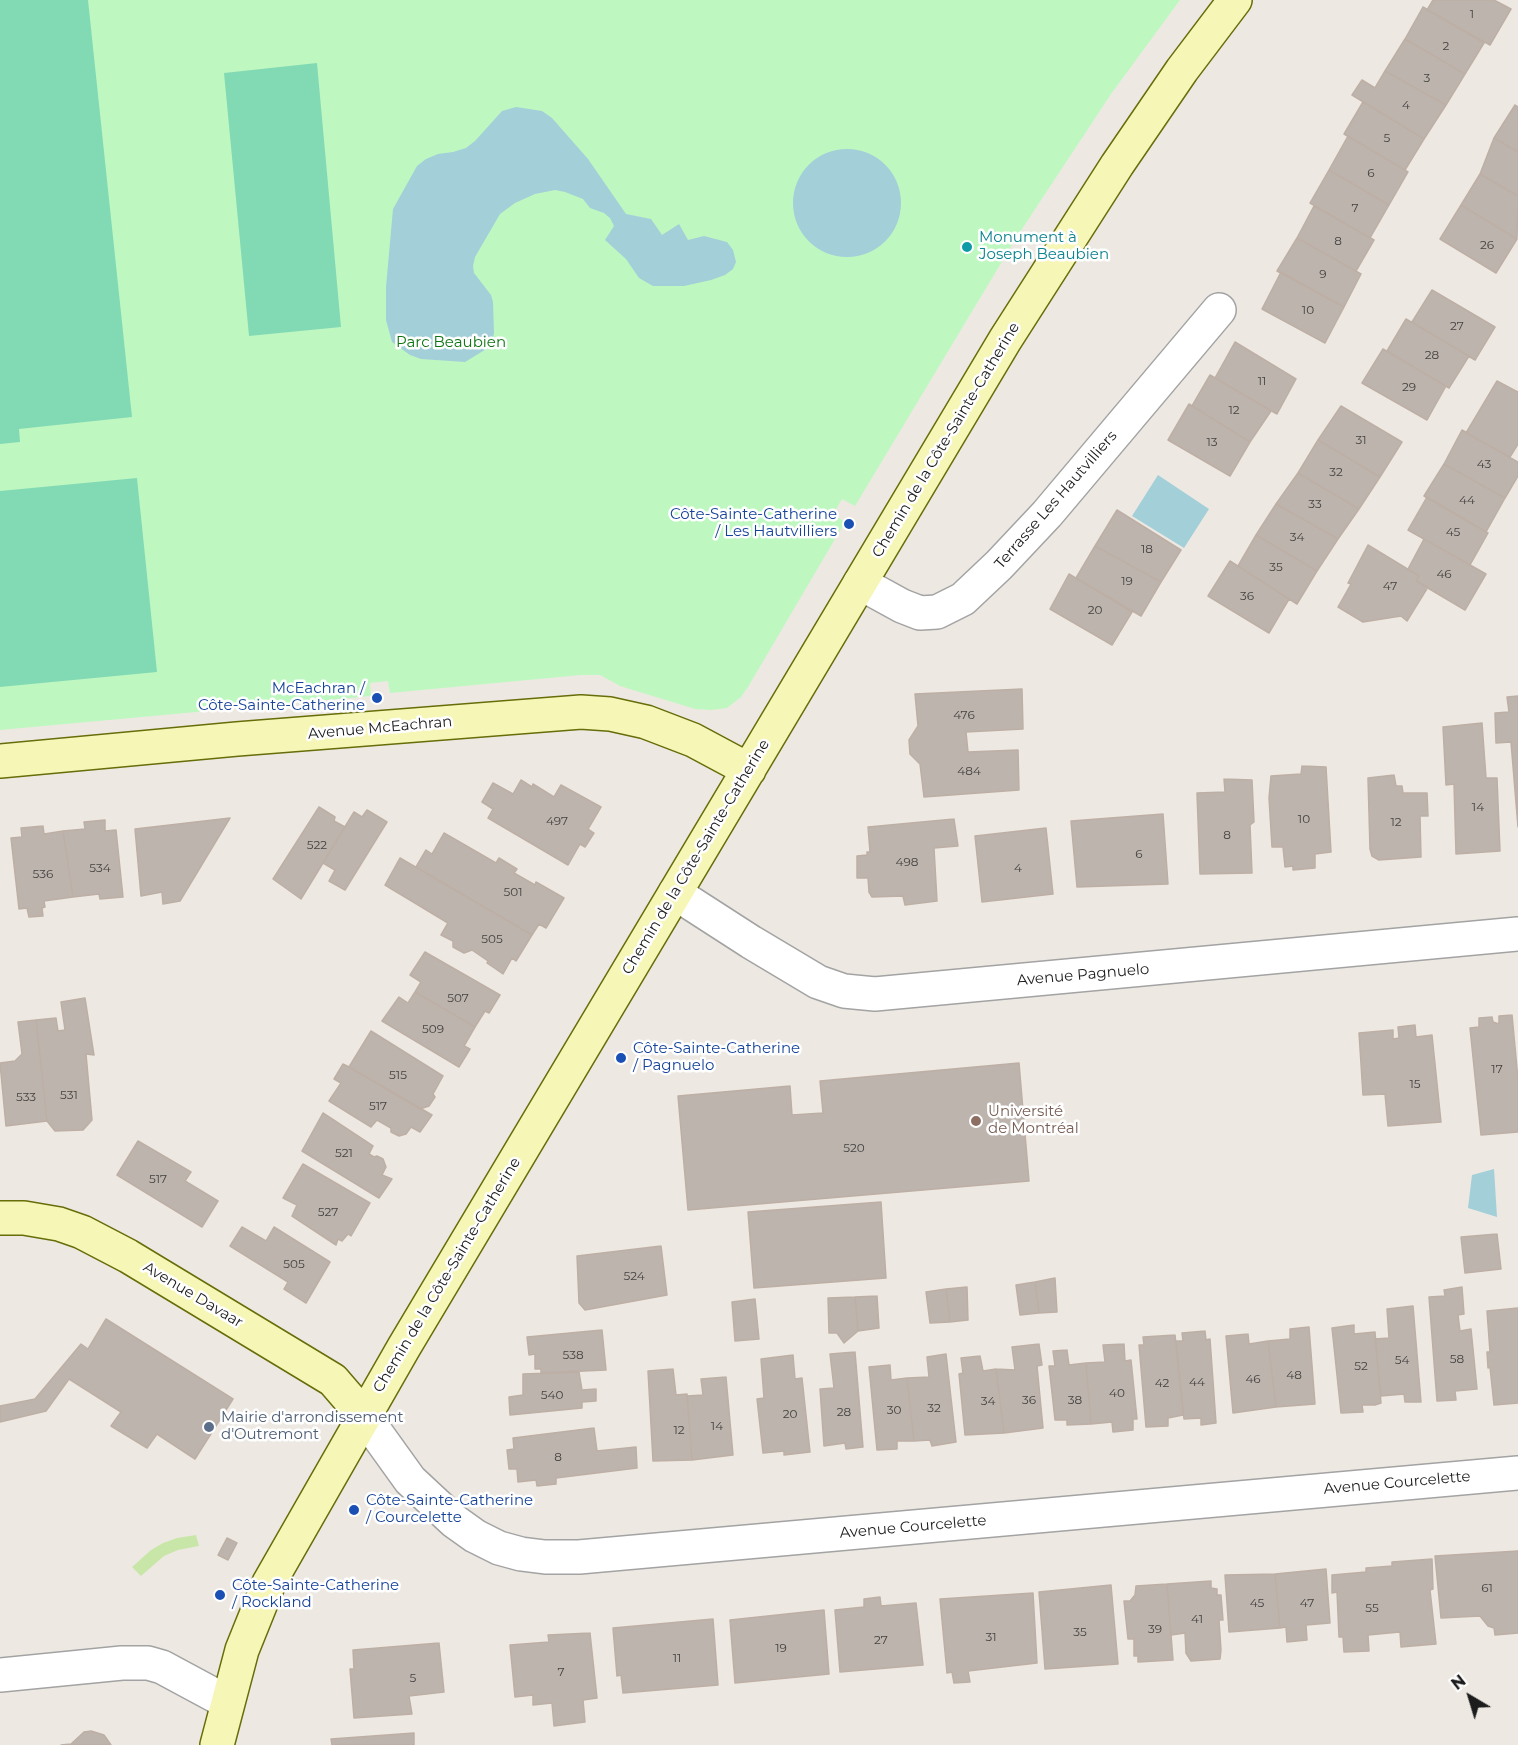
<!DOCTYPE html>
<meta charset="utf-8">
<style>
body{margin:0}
#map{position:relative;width:1518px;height:1745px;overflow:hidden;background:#ede9e2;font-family:Montserrat,sans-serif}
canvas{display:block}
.north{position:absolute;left:1440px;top:1667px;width:60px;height:60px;-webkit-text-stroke:4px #fff;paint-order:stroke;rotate:322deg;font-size:16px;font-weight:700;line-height:24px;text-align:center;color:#1c1c1c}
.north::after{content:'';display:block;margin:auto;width:21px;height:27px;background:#1c1c1c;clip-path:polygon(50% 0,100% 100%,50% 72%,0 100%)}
</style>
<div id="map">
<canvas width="1518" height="1745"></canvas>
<div class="north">N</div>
</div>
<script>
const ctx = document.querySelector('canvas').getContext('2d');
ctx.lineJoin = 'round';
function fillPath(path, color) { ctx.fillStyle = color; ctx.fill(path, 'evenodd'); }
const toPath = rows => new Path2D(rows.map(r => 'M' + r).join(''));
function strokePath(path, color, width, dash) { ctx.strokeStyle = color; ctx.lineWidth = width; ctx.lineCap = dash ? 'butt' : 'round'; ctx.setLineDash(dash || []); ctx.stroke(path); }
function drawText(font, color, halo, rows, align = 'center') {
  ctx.font = font + ' Montserrat,sans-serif'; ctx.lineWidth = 5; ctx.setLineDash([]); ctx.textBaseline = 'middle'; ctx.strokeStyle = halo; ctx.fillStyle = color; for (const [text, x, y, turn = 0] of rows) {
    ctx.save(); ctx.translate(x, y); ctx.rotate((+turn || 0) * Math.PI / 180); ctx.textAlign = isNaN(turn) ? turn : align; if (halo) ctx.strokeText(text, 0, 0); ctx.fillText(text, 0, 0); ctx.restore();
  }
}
fillPath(toPath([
 [196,1535,199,1546,178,1550,164,1556,141,1576,132,1567,151,1550,163,1543,177,1538]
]), '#c9e6a9');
fillPath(toPath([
 [0,0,1180,0,1111,94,1018,235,855,506,842,499,833,514,845,522,748,687,741,697,727,708,712,710,695,709,620,686,600,675,581,675,390,693,388,681,370,683,371,696,0,730]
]), '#bff7c1');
fillPath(toPath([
 [0,0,88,0,132,417,19,429,20,442,0,444],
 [317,63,341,327,249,336,224,73],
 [137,478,157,672,0,687,0,491]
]), '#82dab4');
fillPath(toPath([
 [516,107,542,111,552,118,588,159,626,214,651,219,662,235,679,224,688,240,704,236,727,242,733,250,736,262,733,269,725,275,711,280,684,286,653,286,639,278,626,259,605,240,614,226,610,218,604,213,590,208,583,199,565,192,555,190,535,194,515,203,500,214,475,257,473,266,474,273,491,295,493,302,494,333,492,342,488,348,465,362,421,359,410,355,392,342,386,320,386,287,393,209,417,166,426,159,438,154,453,152,466,148,475,141,502,111],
 '793 203a54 54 0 1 1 108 0a54 54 0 1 1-108 0Z',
 [1158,475,1209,509,1184,548,1132,516],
 [1494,1169,1497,1217,1468,1208,1472,1175]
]), '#a3cfd9');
const building = toPath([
 [1433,0,1494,0,1511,9,1490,45,1427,10,1433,0],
 [1423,7,1484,43,1465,74,1405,39,1423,7],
 [1405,39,1465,74,1446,105,1385,71,1405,39],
 [1385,71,1446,105,1424,139,1352,95,1362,80,1375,88,1385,71],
 [1363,102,1424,139,1405,170,1344,134,1363,102],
 [1515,105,1518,107,1518,152,1494,138,1515,105],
 [1348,136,1408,172,1389,205,1329,170,1348,136],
 [1494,138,1518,152,1518,196,1480,174,1494,138],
 [1329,170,1389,205,1370,238,1310,203,1329,170],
 [1480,174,1518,196,1517,239,1461,205,1480,174],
 [1461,205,1517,239,1496,273,1440,239,1461,205],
 [1314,206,1374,240,1356,271,1297,238,1314,206],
 [1297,238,1361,274,1344,307,1277,271,1297,238],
 [1281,272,1344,307,1325,343,1262,309,1281,272],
 [1432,290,1495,327,1475,360,1412,322,1432,290],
 [1406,319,1469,356,1449,388,1387,351,1406,319],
 [1235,342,1296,379,1277,414,1215,378,1235,342],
 [1383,349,1446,386,1427,420,1362,383,1383,349],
 [1210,375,1271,411,1250,442,1192,406,1210,375],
 [1497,381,1518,392,1518,444,1510,457,1466,433,1497,381],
 [1189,404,1250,442,1230,476,1168,440,1189,404],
 [1341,406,1402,442,1380,477,1318,440,1341,406],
 [1462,430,1518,462,1518,476,1505,498,1444,464,1462,430],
 [1318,440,1380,477,1359,509,1298,473,1318,440],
 [1444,464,1505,498,1486,532,1424,496,1444,464],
 [1298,473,1359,509,1338,539,1276,504,1298,473],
 [1427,497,1488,533,1470,565,1408,530,1427,497],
 [1276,504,1338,539,1317,571,1256,535,1276,504],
 [1117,510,1181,550,1161,582,1095,546,1117,510],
 [1256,535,1317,571,1297,604,1238,566,1256,535],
 [1424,539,1486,574,1465,610,1416,581,1419,576,1408,569,1424,539],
 [1368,545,1419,576,1416,581,1428,587,1407,621,1401,616,1363,622,1338,607,1351,584,1348,583,1368,545],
 [1095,546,1161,582,1141,616,1076,578,1095,546],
 [1230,561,1289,599,1269,633,1208,596,1230,561],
 [1069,574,1132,612,1112,645,1050,609,1069,574],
 [1022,689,1023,729,966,732,968,752,1018,750,1019,790,924,797,920,764,910,754,909,740,918,726,915,694,1022,689],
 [1518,696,1518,827,1511,742,1496,743,1495,713,1509,712,1507,697,1518,696],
 [1482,723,1486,778,1497,778,1500,851,1456,854,1454,784,1446,785,1443,727,1482,723],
 [1302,766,1326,767,1331,852,1315,854,1315,868,1293,870,1293,866,1285,867,1283,847,1272,847,1269,798,1271,776,1301,774,1302,766],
 [1394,775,1396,786,1402,786,1403,793,1427,793,1428,816,1420,816,1421,857,1379,860,1372,856,1370,849,1368,778,1394,775],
 [1224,779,1252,780,1254,822,1250,825,1252,873,1200,874,1197,793,1225,792,1224,779],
 [521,780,532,787,533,784,554,797,561,785,601,807,588,829,594,833,585,847,580,844,568,865,488,818,493,809,482,802,493,783,513,794,521,780],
 [319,807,335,817,334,821,345,827,301,899,273,879,319,807],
 [367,810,387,822,345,890,329,881,335,870,323,863,354,812,362,817,367,810],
 [1163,814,1168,884,1077,887,1071,821,1163,814],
 [230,818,180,901,163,904,162,892,141,896,135,829,230,818],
 [954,819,958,846,934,848,937,901,905,905,903,896,872,897,869,892,868,878,857,878,857,856,867,855,867,852,870,852,868,827,954,819],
 [105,820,105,831,116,830,123,897,100,899,99,894,73,897,63,831,85,829,84,822,105,820],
 [43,826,44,834,63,831,73,897,44,901,45,907,42,908,43,916,29,917,27,908,19,909,11,838,22,837,21,828,43,826],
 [1046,828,1053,894,982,902,975,836,1046,828],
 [444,833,496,863,499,858,517,869,514,873,535,885,536,882,564,898,546,928,539,924,532,935,416,867,426,850,432,854,444,833],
 [400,858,532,935,516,961,512,958,503,974,487,963,488,961,472,950,464,953,453,947,453,941,441,935,448,923,385,885,400,858],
 [425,952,500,995,489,1013,485,1011,475,1027,415,992,421,982,410,975,425,952],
 [415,992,475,1027,464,1046,470,1049,459,1067,382,1021,399,997,408,1003,415,992],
 [85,998,94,1055,86,1054,92,1120,83,1130,55,1131,47,1121,36,1020,56,1018,58,1031,65,1030,61,1002,85,998],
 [1512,1015,1518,1079,1518,1132,1481,1135,1470,1028,1479,1027,1479,1018,1492,1017,1493,1022,1499,1024,1499,1016,1512,1015],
 [36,1020,47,1121,6,1126,0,1063,15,1061,22,1054,18,1022,36,1020],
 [1415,1025,1416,1037,1432,1035,1441,1122,1388,1126,1385,1094,1363,1095,1359,1033,1393,1030,1393,1039,1399,1038,1398,1027,1415,1025],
 [371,1031,443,1076,433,1094,435,1097,429,1106,420,1109,349,1067,371,1031],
 [1019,1063,1029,1181,688,1210,678,1096,790,1086,792,1115,823,1113,820,1081,1019,1063],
 [343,1064,349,1067,432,1115,420,1132,411,1127,406,1134,399,1136,391,1132,391,1128,377,1120,371,1127,329,1101,341,1083,334,1079,343,1064],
 [323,1113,373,1146,369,1154,374,1157,377,1156,383,1159,386,1167,382,1175,392,1179,379,1198,302,1151,323,1113],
 [138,1141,191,1172,185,1181,218,1201,202,1227,117,1175,138,1141],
 [303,1164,370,1203,351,1236,348,1234,342,1241,338,1239,336,1245,292,1216,297,1205,283,1198,303,1164],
 [881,1202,886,1278,754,1288,748,1212,881,1202],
 [242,1227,266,1241,274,1227,330,1262,306,1303,284,1289,288,1282,230,1246,242,1227],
 [1497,1234,1501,1269,1465,1273,1461,1237,1497,1234],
 [661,1246,667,1295,585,1310,579,1303,577,1256,661,1246],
 [1055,1278,1057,1312,1039,1313,1035,1282,1055,1278],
 [1035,1282,1039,1313,1020,1315,1016,1285,1035,1282],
 [967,1287,968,1320,950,1322,946,1289,967,1287],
 [1462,1287,1464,1314,1458,1315,1460,1331,1471,1329,1477,1389,1455,1391,1456,1400,1437,1401,1429,1297,1445,1296,1444,1290,1462,1287],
 [946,1289,950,1322,930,1323,926,1292,946,1289],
 [877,1296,879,1328,858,1331,855,1297,877,1296],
 [855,1297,858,1331,844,1343,837,1333,829,1333,828,1298,855,1297],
 [755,1299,759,1339,735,1341,732,1302,755,1299],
 [1413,1306,1421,1402,1405,1402,1404,1394,1381,1396,1375,1339,1389,1338,1387,1309,1413,1306],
 [1518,1308,1518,1403,1494,1405,1490,1367,1488,1368,1487,1352,1490,1352,1487,1311,1518,1308],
 [106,1319,233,1399,195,1459,157,1434,147,1448,111,1426,121,1412,69,1379,46,1411,0,1422,0,1406,35,1399,81,1344,88,1349,106,1319],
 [1354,1325,1354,1334,1375,1332,1381,1403,1375,1405,1362,1405,1363,1412,1341,1413,1332,1328,1354,1325],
 [1309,1327,1315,1404,1276,1407,1268,1341,1290,1339,1290,1329,1309,1327],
 [602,1330,606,1370,541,1373,541,1369,535,1369,535,1354,529,1355,527,1337,602,1330],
 [1205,1331,1206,1340,1210,1339,1216,1423,1201,1425,1201,1418,1184,1419,1176,1341,1183,1341,1182,1333,1205,1331],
 [1248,1334,1249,1344,1268,1341,1276,1407,1233,1413,1226,1336,1248,1334],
 [1175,1335,1183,1415,1168,1418,1168,1426,1146,1427,1139,1345,1144,1345,1143,1337,1175,1335],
 [1039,1344,1042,1365,1037,1366,1043,1428,1004,1433,996,1369,1015,1370,1012,1347,1039,1344],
 [1124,1344,1125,1361,1131,1360,1137,1419,1133,1419,1133,1430,1113,1432,1112,1422,1091,1424,1086,1363,1105,1362,1103,1345,1124,1344],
 [1067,1350,1069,1365,1086,1363,1091,1424,1067,1425,1067,1420,1055,1420,1049,1366,1055,1366,1053,1351,1067,1350],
 [855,1352,863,1447,846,1449,845,1443,824,1446,820,1389,834,1388,830,1354,855,1352],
 [946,1354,956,1442,932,1446,930,1440,914,1441,907,1378,929,1377,927,1357,946,1354],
 [793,1355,795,1379,802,1378,810,1452,784,1455,784,1451,763,1453,757,1399,764,1398,761,1359,793,1355],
 [980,1356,983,1371,996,1369,1004,1433,965,1435,959,1374,963,1373,961,1358,980,1356],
 [890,1365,891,1380,907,1378,914,1441,897,1441,897,1449,877,1450,869,1367,890,1365],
 [673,1369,676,1395,687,1394,692,1460,653,1461,648,1371,673,1369],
 [579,1372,582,1390,596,1389,596,1401,582,1402,582,1408,510,1415,509,1397,523,1395,523,1374,579,1372],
 [726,1377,733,1455,692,1460,687,1396,703,1395,701,1379,726,1377],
 [594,1428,597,1451,636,1447,637,1468,556,1478,556,1484,537,1486,536,1480,518,1482,517,1469,509,1469,507,1450,514,1449,513,1438,594,1428],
 [227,1538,237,1543,228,1560,218,1555,227,1538],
 [1518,1551,1518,1633,1495,1635,1494,1628,1488,1626,1480,1616,1441,1618,1435,1556,1518,1551],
 [1432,1559,1433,1589,1430,1590,1436,1644,1401,1647,1400,1632,1368,1635,1369,1651,1344,1652,1343,1637,1339,1637,1337,1592,1332,1593,1332,1575,1366,1572,1366,1568,1392,1566,1392,1562,1432,1559],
 [1326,1569,1330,1623,1306,1625,1307,1640,1287,1642,1286,1627,1280,1628,1275,1574,1326,1569],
 [1275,1574,1280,1628,1229,1632,1225,1575,1275,1574],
 [1211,1581,1211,1588,1217,1589,1217,1595,1221,1595,1223,1620,1219,1620,1221,1650,1220,1659,1191,1661,1186,1653,1185,1633,1171,1635,1167,1584,1211,1581],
 [1167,1584,1173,1660,1138,1662,1138,1656,1134,1656,1134,1639,1128,1639,1124,1601,1130,1601,1135,1595,1136,1586,1167,1584],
 [1111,1585,1118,1664,1045,1669,1039,1592,1111,1585],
 [1033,1593,1037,1663,968,1671,970,1682,954,1683,952,1672,947,1673,940,1599,1033,1593],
 [880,1597,881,1606,916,1603,923,1665,840,1672,835,1610,864,1607,864,1599,880,1597],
 [824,1610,829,1674,735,1683,730,1620,824,1610],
 [713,1619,718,1685,623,1693,621,1675,617,1676,613,1628,713,1619],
 [590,1633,597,1698,583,1700,585,1722,554,1726,552,1703,533,1705,533,1695,515,1697,510,1645,549,1642,548,1635,590,1633],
 [439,1643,444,1692,409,1696,412,1714,354,1718,350,1669,354,1669,353,1650,439,1643],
 [91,1731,104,1735,111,1745,61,1745,71,1744,84,1732,91,1731],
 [414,1733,414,1745,332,1745,331,1739,414,1733]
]);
fillPath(building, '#bdb4ae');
strokePath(building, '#beafa5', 1.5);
const street = toPath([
 [860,583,902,606,920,613,937,612,963,599,999,565,1047,514,1219,310],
 [675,893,751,942,818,982,844,991,875,994,1518,934],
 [364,1416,410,1480,454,1521,475,1536,499,1548,521,1554,545,1557,579,1557,1518,1473],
 [0,1675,122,1663,148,1663,162,1667,227,1702]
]);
const secondary = toPath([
 [0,761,237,739,581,712,610,714,646,722,693,740,749,770],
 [0,1218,24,1218,59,1224,82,1232,128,1256,333,1380,364,1416],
 [217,1745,242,1650,269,1583,404,1347,1005,340,1117,165,1182,70,1235,0]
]);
strokePath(street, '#a3a3a3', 36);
strokePath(secondary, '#666d09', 36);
strokePath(street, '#fff', 33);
strokePath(secondary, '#f6f6b6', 33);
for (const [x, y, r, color] of [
 [967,247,6,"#0f9aa8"],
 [849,524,6,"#1a4fb4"],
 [377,698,6,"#1a4fb4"],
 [621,1058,6,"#1a4fb4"],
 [976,1121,6,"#8d6e63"],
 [209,1427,6,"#5c6f8a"],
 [354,1510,6,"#1a4fb4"],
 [220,1595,6,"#1a4fb4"]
]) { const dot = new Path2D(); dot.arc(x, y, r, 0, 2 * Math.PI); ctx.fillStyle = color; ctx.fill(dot); strokePath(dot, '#fff', 2); }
drawText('12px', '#444240', null, [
 ["1",1472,14],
 ["2",1446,46],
 ["3",1427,78],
 ["4",1406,105],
 ["5",1387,138],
 ["6",1371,173],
 ["7",1355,208],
 ["8",1338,241],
 ["26",1487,245],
 ["9",1323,274],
 ["10",1308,310],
 ["27",1457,326],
 ["28",1432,355],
 ["11",1262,381],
 ["29",1409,387],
 ["12",1234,410],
 ["31",1361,440],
 ["13",1212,442],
 ["43",1484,464],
 ["32",1336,472],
 ["44",1467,500],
 ["33",1315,504],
 ["45",1453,532],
 ["34",1297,537],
 ["18",1147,549],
 ["35",1276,567],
 ["46",1444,574],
 ["19",1127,581],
 ["47",1390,586],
 ["36",1247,596],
 ["20",1095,610],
 ["476",964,715],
 ["484",969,771],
 ["14",1478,807],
 ["10",1304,819],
 ["497",557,821],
 ["12",1396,822],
 ["8",1227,835],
 ["522",317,845],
 ["6",1139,854],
 ["498",907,862],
 ["534",100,868],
 ["4",1018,868],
 ["536",43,874],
 ["501",513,892],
 ["505",492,939],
 ["507",458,998],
 ["509",433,1029],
 ["17",1497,1069],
 ["515",398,1075],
 ["15",1415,1084],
 ["531",69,1095],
 ["533",26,1097],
 ["517",378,1106],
 ["520",854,1148],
 ["521",344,1153],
 ["517",158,1179],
 ["527",328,1212],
 ["505",294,1264],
 ["524",634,1276],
 ["538",573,1355],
 ["58",1457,1359],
 ["54",1402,1360],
 ["52",1361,1366],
 ["48",1294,1375],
 ["46",1253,1379],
 ["44",1197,1382],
 ["42",1162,1383],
 ["40",1117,1393],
 ["540",552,1395],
 ["36",1029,1400],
 ["38",1075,1400],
 ["34",988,1401],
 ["32",934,1408],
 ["30",894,1410],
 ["28",844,1412],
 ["20",790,1414],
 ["14",717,1426],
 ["12",679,1430],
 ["8",558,1457],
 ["61",1487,1588],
 ["45",1257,1603],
 ["47",1307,1603],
 ["55",1372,1608],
 ["41",1197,1619],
 ["39",1155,1629],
 ["35",1080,1632],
 ["31",991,1637],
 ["27",881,1640],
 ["19",781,1648],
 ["11",677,1658],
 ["7",561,1672],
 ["5",413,1678]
]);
drawText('15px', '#0d838f', '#fff', [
 ["Monument à",979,238],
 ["Joseph Beaubien",979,255]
], 'left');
drawText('15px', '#0f7413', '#fff', [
 ["Parc Beaubien",451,343]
]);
drawText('15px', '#1c1c1c', '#fff', [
 ["Chemin de la Côte-Sainte-Catherine",946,440,-59],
 ["Terrasse Les Hautvilliers",1056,500,-49],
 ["Avenue McEachran",380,728,-5],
 ["Chemin de la Côte-Sainte-Catherine",696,857,-59],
 ["Avenue Pagnuelo",1083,975,-5],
 ["Chemin de la Côte-Sainte-Catherine",447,1275,-59],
 ["Avenue Davaar",193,1295,31],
 ["Avenue Courcelette",1397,1483,-5],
 ["Avenue Courcelette",913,1527,-5]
]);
drawText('15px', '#164399', '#fff', [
 ["Côte-Sainte-Catherine",837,515,"right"],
 ["/ Les Hautvilliers",837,532,"right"],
 ["McEachran /",365,689,"right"],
 ["Côte-Sainte-Catherine",365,706,"right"],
 ["Côte-Sainte-Catherine",633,1049],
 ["/ Pagnuelo",633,1066],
 ["Côte-Sainte-Catherine",366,1501],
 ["/ Courcelette",366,1518],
 ["Côte-Sainte-Catherine",232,1586],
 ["/ Rockland",232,1603]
], 'left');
drawText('15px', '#785e54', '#fff', [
 ["Université",988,1112],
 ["de Montréal",988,1129]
], 'left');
drawText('15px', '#4e5e75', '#fff', [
 ["Mairie d'arrondissement",221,1418],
 ["d'Outremont",221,1435]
], 'left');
</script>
